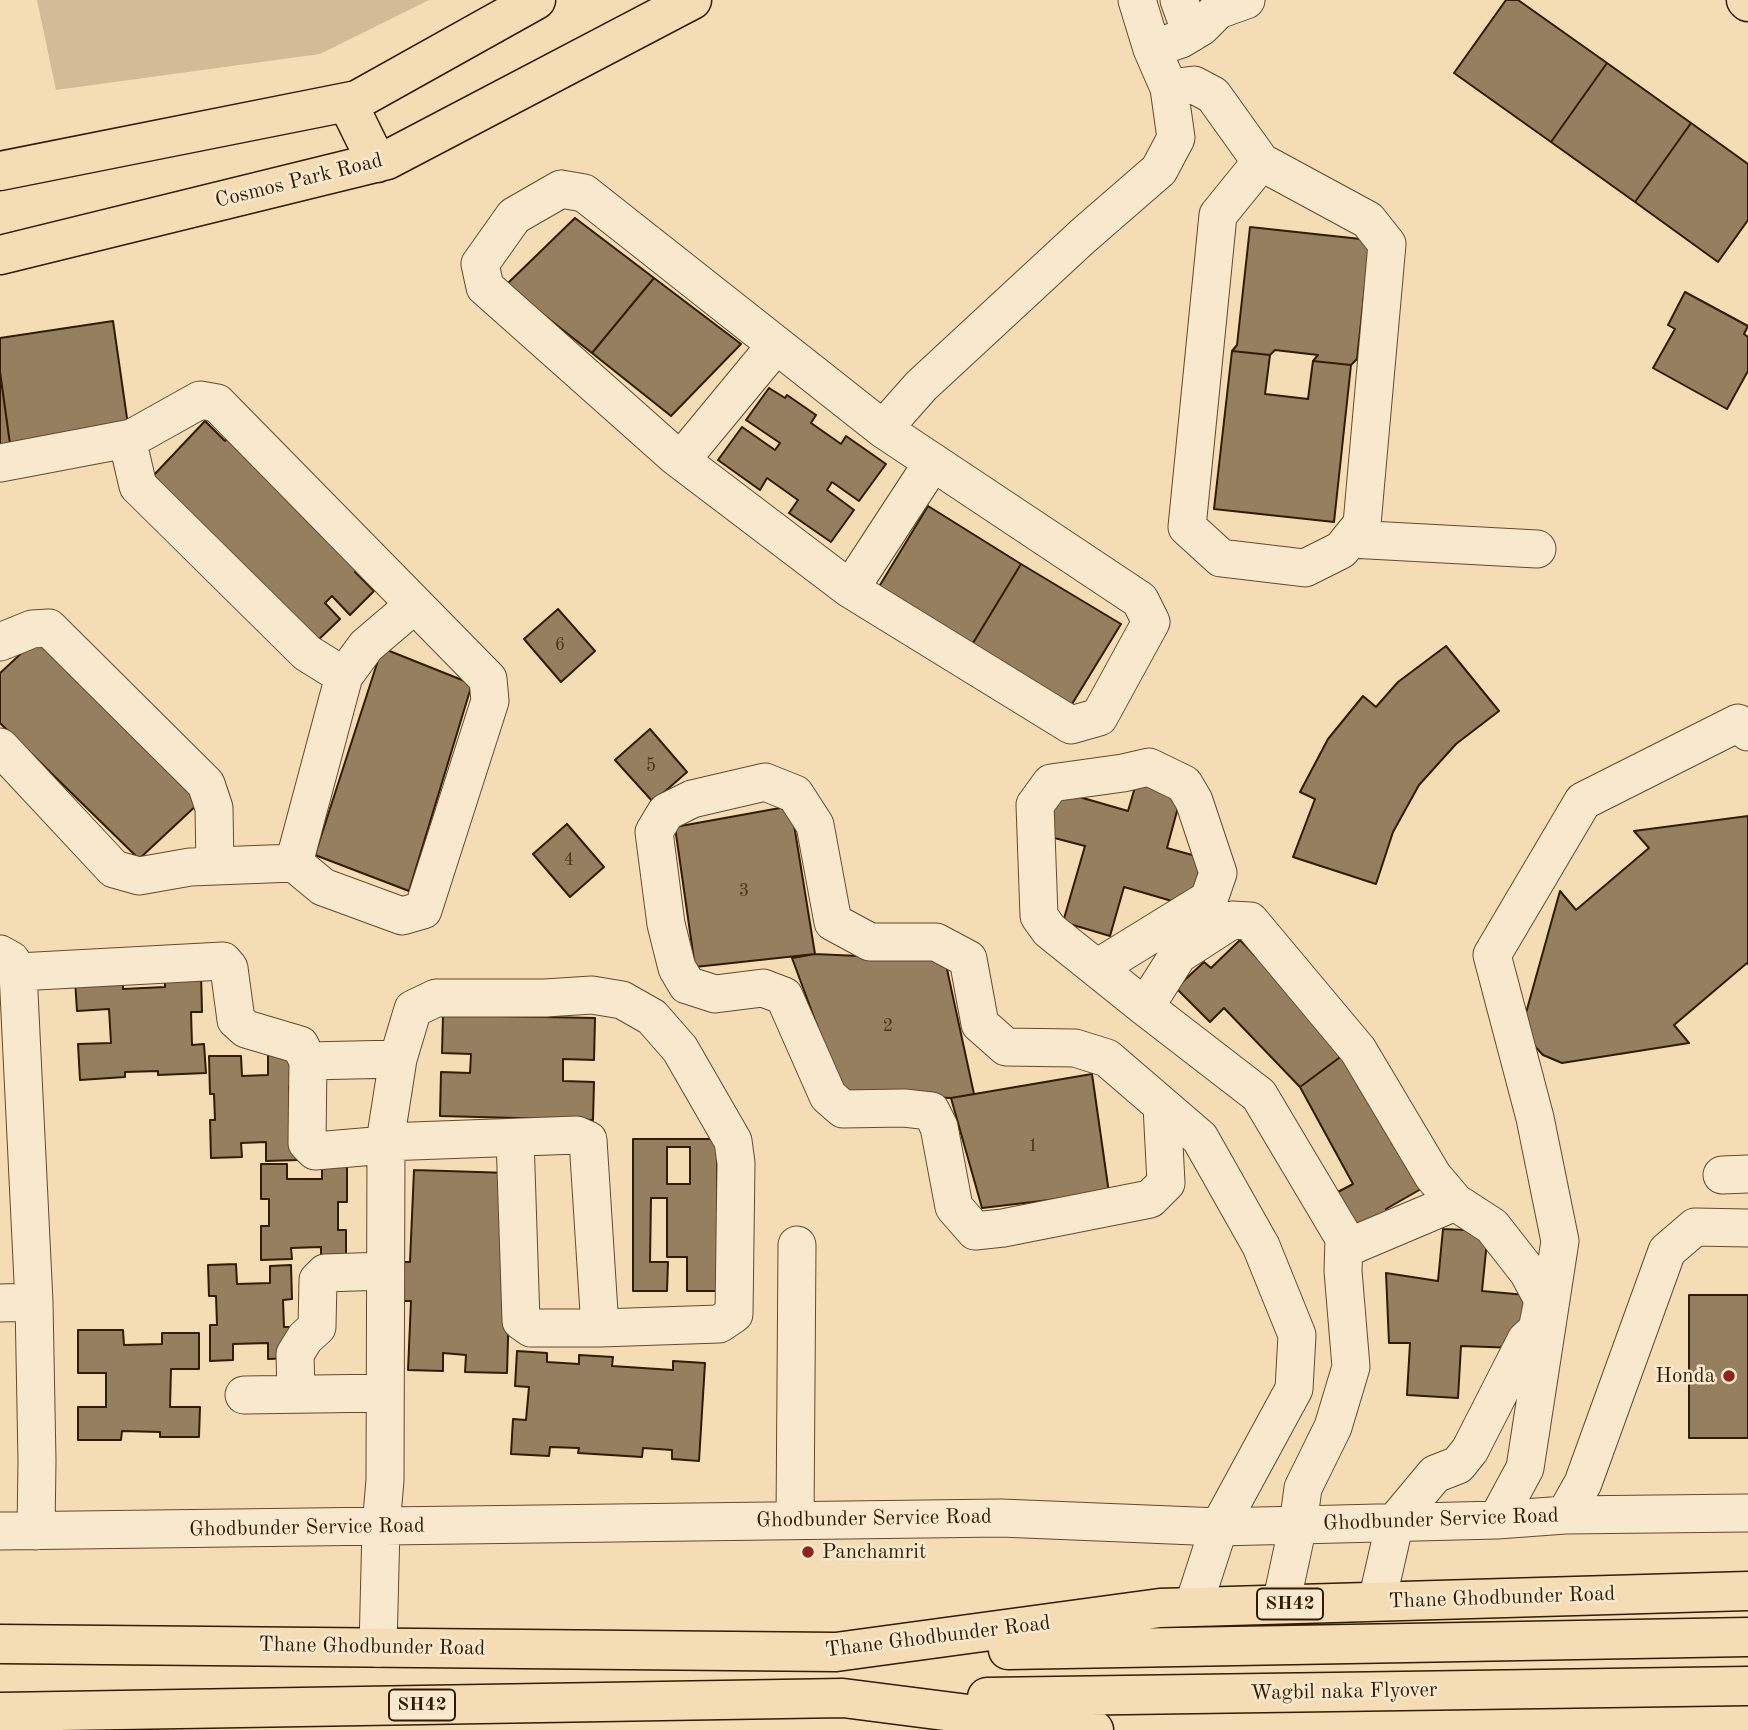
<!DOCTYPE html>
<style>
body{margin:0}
canvas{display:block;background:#f4dcb4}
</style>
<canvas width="1748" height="1730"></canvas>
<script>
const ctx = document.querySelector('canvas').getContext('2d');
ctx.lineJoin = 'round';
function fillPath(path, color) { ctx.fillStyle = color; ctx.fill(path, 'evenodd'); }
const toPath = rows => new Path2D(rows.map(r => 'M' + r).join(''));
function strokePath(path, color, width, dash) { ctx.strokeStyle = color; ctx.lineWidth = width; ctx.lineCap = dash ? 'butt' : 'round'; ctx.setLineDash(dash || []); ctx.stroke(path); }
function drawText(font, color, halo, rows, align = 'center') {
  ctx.font = font + ' "Old Standard TT",serif'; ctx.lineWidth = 5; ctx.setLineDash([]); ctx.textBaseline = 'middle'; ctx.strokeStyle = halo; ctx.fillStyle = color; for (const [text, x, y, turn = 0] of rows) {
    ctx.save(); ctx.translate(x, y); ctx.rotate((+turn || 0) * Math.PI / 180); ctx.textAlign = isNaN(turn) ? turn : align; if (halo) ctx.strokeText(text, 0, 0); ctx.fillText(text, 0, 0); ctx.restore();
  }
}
fillPath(toPath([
 [37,0,429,0,320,54,56,90]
]), '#d3bb95');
const building = toPath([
 [1506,0,1518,0,1607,63,1551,142,1454,73,1506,0],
 [1607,63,1691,123,1635,202,1551,142,1607,63],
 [1691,123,1748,164,1748,220,1718,262,1635,202,1691,123],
 [575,218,654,278,592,353,506,285,575,218],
 [1250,227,1370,240,1357,359,1351,365,1313,361,1318,355,1275,350,1270,355,1232,351,1237,345,1250,227],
 [654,278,741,344,671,416,592,353,654,278],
 [1685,292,1748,326,1744,334,1748,337,1748,371,1727,409,1653,368,1675,329,1668,325,1685,292],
 [113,321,128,425,10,444,0,372,0,338,113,321],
 [1232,351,1270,355,1265,394,1308,399,1313,361,1351,365,1334,522,1214,509,1232,351],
 [0,372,10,444,0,445,0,372],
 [769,388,785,398,787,395,816,415,811,423,841,444,846,436,886,464,859,501,832,482,827,490,854,510,831,542,789,513,798,500,767,478,760,490,718,460,742,427,775,450,780,443,746,420,769,388],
 [205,421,225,441,233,434,360,567,355,572,374,591,350,615,332,596,325,603,340,619,313,645,152,477,205,421],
 [928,506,1021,564,970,648,877,590,928,506],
 [1021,564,1121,624,1069,709,970,648,1021,564],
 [558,609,595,651,561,682,524,639,558,609],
 [40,636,200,802,139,859,0,723,0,673,40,636],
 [1446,646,1499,711,1456,744,1419,785,1393,832,1376,884,1293,857,1315,799,1300,792,1328,739,1363,696,1376,707,1398,682,1446,646],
 [382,648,472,684,409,891,315,855,382,648],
 [650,729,687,772,653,802,615,760,650,729],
 [1138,777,1183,789,1167,848,1203,858,1189,906,1124,887,1110,936,1063,922,1085,846,1043,835,1055,790,1128,811,1138,777],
 [791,806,815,954,695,967,675,827,791,806],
 [1748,816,1748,964,1747,963,1674,1025,1689,1043,1562,1063,1543,1055,1529,1040,1524,1020,1560,891,1576,910,1649,848,1634,831,1748,816],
 [567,824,604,867,570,897,533,854,567,824],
 [1240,940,1347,1052,1300,1087,1224,1008,1210,1022,1176,988,1204,962,1211,968,1240,940],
 [815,954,945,960,974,1094,951,1098,842,1093,792,958,815,954],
 [201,973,202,1012,191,1012,192,1045,204,1044,206,1073,158,1075,158,1071,125,1072,125,1077,80,1080,78,1044,111,1043,109,1009,77,1011,75,980,123,977,123,989,165,987,165,975,201,973],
 [443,1015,595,1018,594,1060,563,1059,563,1081,594,1082,593,1120,440,1116,441,1072,470,1073,471,1054,442,1053,443,1015],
 [1347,1052,1421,1189,1386,1209,1390,1217,1357,1236,1334,1194,1353,1184,1300,1087,1347,1052],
 [297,1054,298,1086,289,1086,290,1118,299,1160,266,1161,266,1142,241,1143,242,1157,211,1158,210,1120,215,1120,214,1094,210,1094,209,1056,241,1056,242,1076,268,1075,268,1055,297,1054],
 [1092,1074,1109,1193,982,1208,951,1098,1092,1074],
 [633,1139,717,1139,717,1291,687,1291,687,1257,667,1257,667,1198,651,1198,650,1262,668,1262,667,1291,633,1291,633,1139],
 [667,1147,690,1147,690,1184,667,1184,667,1147],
 [261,1164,287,1164,287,1179,322,1179,322,1164,347,1164,347,1202,338,1202,338,1230,346,1230,346,1260,321,1260,321,1247,291,1248,292,1259,261,1260,261,1226,269,1226,269,1199,261,1199,261,1164],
 [414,1170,509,1173,511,1237,507,1373,465,1372,466,1355,443,1353,443,1371,408,1370,411,1301,402,1301,403,1262,410,1262,414,1170],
 [1443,1229,1488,1231,1482,1291,1526,1295,1517,1348,1461,1346,1458,1398,1407,1395,1410,1343,1389,1343,1386,1273,1438,1281,1443,1229],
 [236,1264,237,1284,270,1283,270,1266,291,1265,292,1299,283,1300,284,1327,292,1327,293,1358,268,1359,268,1343,233,1344,233,1360,210,1361,210,1325,217,1325,216,1296,209,1296,208,1265,236,1264],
 [1689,1295,1748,1295,1748,1438,1689,1438,1689,1295],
 [78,1330,123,1330,124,1345,162,1344,162,1333,199,1333,199,1369,171,1369,170,1407,200,1407,199,1437,160,1437,160,1432,122,1431,121,1440,78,1440,78,1407,106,1407,106,1373,78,1373,78,1330],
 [517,1351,547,1353,547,1362,579,1364,579,1355,613,1357,612,1366,673,1370,673,1361,705,1363,699,1461,672,1459,672,1450,643,1448,642,1457,578,1453,579,1448,550,1447,549,1456,511,1454,513,1419,526,1420,529,1387,515,1386,517,1351]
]);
fillPath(building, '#967f5e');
strokePath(building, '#311b00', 2);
const minor = toPath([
 [1179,0,1191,33],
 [1152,49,1181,39,1201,27,1218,10,1246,0],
 [1169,88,1194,85,1213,95,1261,162,1368,220,1387,244,1362,524,1341,550,1305,568,1221,558,1187,527,1218,215,1261,162],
 [561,189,584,193,883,429,1140,600,1151,622,1099,717,1071,725,850,589,675,456,485,287,480,264,514,216,561,189],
 [883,429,921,386,1083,236,1159,170,1176,138,1169,88,1152,49,1137,0],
 [127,439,138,486,307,653,344,676],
 [681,460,776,345],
 [0,463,132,438,200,400,217,403,488,679,490,701,423,910,402,916,323,887,294,863,190,867,139,876,114,869,0,747],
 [1350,539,1537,549],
 [850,589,933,462],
 [0,642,32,629,49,628,206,784,214,808,215,866],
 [294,863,344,676,366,646,414,605],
 [0,954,11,960,18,972,34,1302,37,1461,36,1531],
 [1097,968,1209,899,1218,873,1194,801,1184,784,1149,767,1123,773,1051,783,1035,805,1039,916,1049,930,1145,1007,1259,1095,1344,1238,1343,1271,1351,1367,1333,1427,1303,1488,1298,1525,1281,1604],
 [18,972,223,961,229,968,236,1020,246,1029,300,1045,308,1061],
 [1145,1007,1178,955,1232,920,1250,921,1358,1050,1433,1176,1455,1202,1492,1226,1528,1272,1543,1300,1537,1330,1526,1340,1470,1450,1458,1465,1435,1474,1395,1522,1377,1601],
 [1162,1106,1166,1183,1150,1199,1003,1228,975,1231,954,1207,939,1127,931,1111,904,1108,843,1109,828,1096,784,996,763,988,715,994,687,985,677,968,666,924,654,832,666,812,692,799,765,782,795,794,815,825,833,922,870,942,936,942,968,959,980,1024,1006,1047,1075,1048,1107,1058,1200,1138,1261,1246,1297,1335,1294,1389,1219,1527,1193,1607],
 [515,1138,521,1321,531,1328,600,1328],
 [385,1142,398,1059,413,1009,436,998,545,998,592,995,622,1000,652,1017,680,1049,733,1141,736,1163,734,1314,719,1324,600,1328,588,1140,577,1135,385,1142,386,1145,315,1151,307,1143,308,1061,398,1059],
 [1722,1175,1748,1174],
 [1344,1249,1455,1202],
 [0,1303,34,1302],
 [296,1394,295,1354,305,1338,317,1327,318,1280,325,1273,385,1271],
 [244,1395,385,1393],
 [1565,1515,1583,1483,1667,1251,1695,1227,1748,1228],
 [795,1520,797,1245],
 [1497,1520,1525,1468,1560,1241,1535,1118,1492,955,1583,801,1738,723,1748,732],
 [0,1531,1001,1518,1219,1527,1497,1520,1565,1515,1748,1513],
 [378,1648,381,1527,385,1480,386,1145]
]);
const major = toPath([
 [1746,0,1748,2],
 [347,102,377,163],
 [0,171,357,100,536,0],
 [0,255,387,160,692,0],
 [0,1644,836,1652,1160,1608,1748,1591],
 [1008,1650,1748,1637],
 [987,1697,1748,1686],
 [0,1712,843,1698,1094,1730]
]);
strokePath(minor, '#624b2d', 39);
strokePath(major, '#311b00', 41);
strokePath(minor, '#f8e8ce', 37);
strokePath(major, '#f4dcb4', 38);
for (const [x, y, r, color] of [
 [1729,1376,7,"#8f2418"],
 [808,1552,7,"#8f2418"]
]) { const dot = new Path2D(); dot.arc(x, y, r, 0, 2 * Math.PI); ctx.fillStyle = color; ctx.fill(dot); strokePath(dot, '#f8e8ce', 2.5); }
drawText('18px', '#4a3418', null, [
 ["6",560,645],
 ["5",651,766],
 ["4",569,860],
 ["3",744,891],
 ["2",888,1026],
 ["1",1033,1146]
]);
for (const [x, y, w] of [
 [1290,1604,66],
 [422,1705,66]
]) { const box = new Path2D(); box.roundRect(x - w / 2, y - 15.5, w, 31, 5); ctx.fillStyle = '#f8e8ce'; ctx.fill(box); strokePath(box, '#311b00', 2); }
drawText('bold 19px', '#311b00', null, [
 ["SH42",1290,1604],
 ["SH42",422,1705]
]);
drawText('21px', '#311b00', '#f8e8ce', [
 ["Cosmos Park Road",299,181,-14],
 ["Ghodbunder Service Road",874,1519,-1],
 ["Ghodbunder Service Road",1441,1520,-2],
 ["Ghodbunder Service Road",307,1528,-1],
 ["Thane Ghodbunder Road",1502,1598,-2],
 ["Thane Ghodbunder Road",938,1637,-7],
 ["Thane Ghodbunder Road",372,1647,1],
 ["Wagbil naka Flyover",1344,1692,-1]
]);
drawText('21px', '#311b00', '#f8e8ce', [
 ["Honda",1715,1376],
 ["Panchamrit",822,1552,"left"]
], 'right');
</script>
